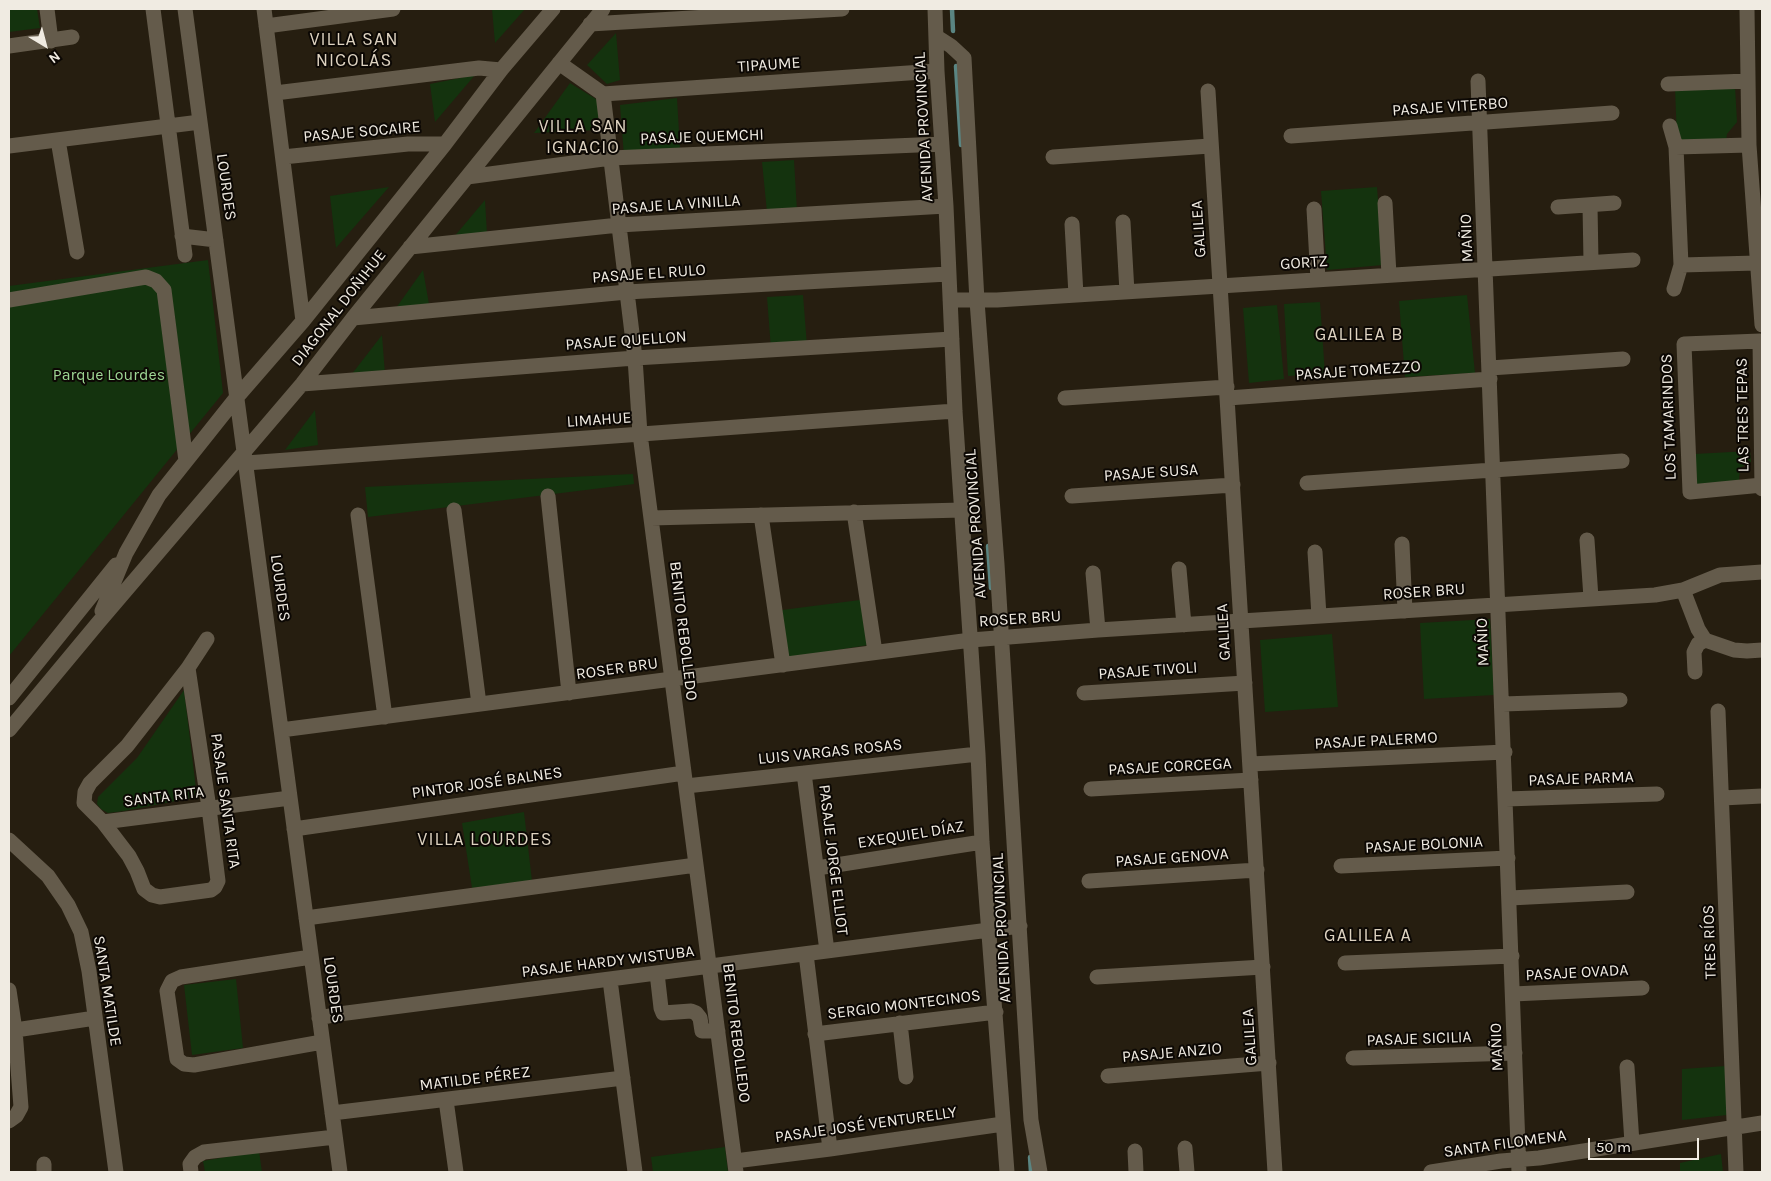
<!DOCTYPE html>
<meta charset="utf-8">
<style>
body{margin:0}
#map{position:relative;width:1771px;height:1181px;overflow:hidden;background:#261e10;font-family:Karla,sans-serif}
canvas{display:block}
.frame{position:absolute;inset:0;border:10px solid #f0ebe2;pointer-events:none}
.north{position:absolute;left:20px;top:20px;width:50px;height:50px;-webkit-text-stroke:4px #0c0804;paint-order:stroke;rotate:143deg;font-size:14px;font-weight:700;line-height:20px;text-align:center;color:#f0ebe2}
.north::after{content:'';display:block;margin:auto;width:18px;height:22px;background:#f0ebe2;clip-path:polygon(50% 0,100% 100%,50% 72%,0 100%)}
.scale{position:absolute;left:1588px;top:1138px;width:111px;height:22px;box-sizing:border-box;border:2px solid #f0ebe2;border-top:0;padding-left:6px;font-size:15px;line-height:18px;white-space:nowrap;color:#f0ebe2;-webkit-text-stroke:4px #0c0804;paint-order:stroke}
</style>
<div id="map">
<canvas width="1771" height="1181"></canvas>
<div class="frame"></div>
<div class="north">N</div>
<div class="scale">50 m</div>
</div>
<script>
const ctx = document.querySelector('canvas').getContext('2d');
ctx.lineJoin = 'round';
function fillPath(path, color) { ctx.fillStyle = color; ctx.fill(path, 'evenodd'); }
const toPath = rows => new Path2D(rows.map(r => 'M' + r).join(''));
function strokePath(path, color, width, dash) { ctx.strokeStyle = color; ctx.lineWidth = width; ctx.lineCap = dash ? 'butt' : 'round'; ctx.setLineDash(dash || []); ctx.stroke(path); }
function drawText(font, color, halo, rows, align = 'center') {
  ctx.font = font + ' Karla,sans-serif'; ctx.lineWidth = 4; ctx.setLineDash([]); ctx.textBaseline = 'middle'; ctx.strokeStyle = halo; ctx.fillStyle = color; for (const [text, x, y, turn = 0] of rows) {
    ctx.save(); ctx.translate(x, y); ctx.rotate((+turn || 0) * Math.PI / 180); ctx.textAlign = isNaN(turn) ? turn : align; if (halo) ctx.strokeText(text, 0, 0); ctx.fillText(text, 0, 0); ctx.restore();
  }
}
fillPath(toPath([
 [9,9,37,9,40,28,9,32],
 [492,9,525,9,495,43],
 [616,33,620,80,607,84,587,65],
 [475,75,435,122,430,84],
 [570,83,599,101,598,130,534,133],
 [1735,86,1737,122,1727,134,1726,141,1677,141,1675,87],
 [677,98,680,149,624,156,620,105],
 [794,160,797,211,767,212,762,162],
 [389,187,336,248,330,196],
 [1377,187,1383,265,1327,270,1321,191],
 [485,200,487,234,453,238],
 [208,260,223,393,9,656,9,286],
 [423,270,429,304,396,308],
 [803,295,807,346,771,349,767,297],
 [1467,295,1475,373,1405,377,1399,301],
 [1320,302,1325,374,1288,376,1284,304],
 [1277,305,1284,379,1249,383,1243,308],
 [382,335,385,374,348,379],
 [315,410,318,445,285,450],
 [1750,451,1751,462,1740,468,1739,480,1694,486,1694,454],
 [633,474,634,484,368,517,365,487],
 [860,600,868,645,788,658,782,610],
 [1490,619,1494,695,1424,699,1420,623],
 [1332,634,1338,707,1265,712,1260,640],
 [184,690,197,797,124,811,108,813,101,809,97,804,98,797,137,758],
 [524,812,532,881,472,888,462,823],
 [236,979,243,1048,192,1055,184,985],
 [1726,1066,1727,1115,1682,1120,1682,1069],
 [725,1147,728,1172,653,1172,651,1157],
 [259,1151,262,1172,205,1172,203,1161],
 [1721,1154,1723,1172,1680,1172,1680,1163]
]), '#14330e');
strokePath(toPath([
 [952,9,953,31],
 [956,66,961,145],
 [988,546,991,588],
 [1030,1157,1031,1172]
]), '#5a8582', 4.5);
strokePath(toPath([
 [47,9,51,41],
 [153,9,185,255],
 [185,9,340,1172],
 [264,9,303,321],
 [935,9,937,71,946,206,955,411,978,754,982,842,1007,1172],
 [1747,9,1749,145,1762,325],
 [590,24,842,9],
 [266,26,393,9],
 [937,37,951,46,964,58,977,301,997,564,1031,1120,1040,1172],
 [9,46,72,37],
 [559,63,603,94],
 [1478,81,1519,1172],
 [1668,84,1748,81],
 [1208,91,1275,1172],
 [275,93,479,68,501,70],
 [603,94,635,358,640,434,736,1172],
 [603,94,937,71],
 [1670,126,1676,147,1681,265,1674,289],
 [1291,136,1612,113],
 [58,140,77,252],
 [9,146,200,122],
 [1676,147,1749,145],
 [283,157,408,144,445,144],
 [1053,157,1210,146],
 [467,177,611,158,941,144],
 [1385,203,1389,275],
 [1590,205,1591,262],
 [1558,207,1614,203],
 [1314,209,1318,280],
 [1123,222,1127,292],
 [1072,224,1076,295],
 [182,236,216,240],
 [410,247,619,225,946,206],
 [1681,265,1757,263],
 [9,300,146,277,156,281,164,290,186,461],
 [950,300,997,300,1633,260],
 [353,318,627,292,948,274],
 [1490,368,1623,359],
 [302,384,635,358,952,339],
 [1065,398,1227,387],
 [1228,398,1490,379],
 [246,463,955,411],
 [1307,483,1622,461],
 [1762,485,1690,492,1684,344,1760,341,1762,489],
 [548,496,569,693],
 [1072,496,1233,485],
 [454,510,479,704],
 [854,512,875,652],
 [358,515,385,717],
 [761,515,783,665],
 [651,518,962,510],
 [1587,540,1591,598],
 [1402,544,1405,611],
 [1315,552,1319,616],
 [1179,569,1184,625],
 [1093,573,1098,630],
 [1683,590,1698,629,1705,640,1734,650,1747,651,1762,650],
 [102,611,126,553,159,495,237,397,303,321,445,144,501,70,553,9],
 [188,668,209,808,218,881,215,887,211,890,160,897,152,895,144,889,137,871,129,856,103,822,84,803,85,792,90,783,127,746,188,668,207,639],
 [1695,672,1694,652,1698,644,1705,640],
 [1084,693,1245,683],
 [9,698,116,565],
 [1503,704,1620,700],
 [1718,711,1736,1172],
 [9,730,98,623,302,384,353,318,603,9],
 [281,730,971,640,1098,630,1655,595,1683,590,1720,575,1762,572],
 [1250,764,1505,752],
 [804,773,827,951],
 [686,786,978,754],
 [1091,789,1251,780],
 [1722,798,1762,796],
 [1506,799,1657,794],
 [103,822,290,798],
 [294,829,684,773],
 [9,840,48,876,68,905,81,932,89,971,116,1172],
 [1341,866,1508,858],
 [817,868,982,842],
 [1089,881,1257,870],
 [1510,898,1627,892],
 [306,918,696,865],
 [806,954,830,1149],
 [311,957,181,977,172,981,167,991,177,1059,184,1064,194,1065,322,1042],
 [1345,963,1512,956],
 [657,973,661,1008,663,1013,691,1011,696,1013,700,1018,702,1031,718,1031],
 [1097,977,1263,967],
 [610,980,635,1172],
 [9,990,15,1030,21,1107,16,1116,9,1121],
 [1513,994,1642,988],
 [319,1018,339,1014,1020,926],
 [900,1023,906,1077],
 [9,1031,95,1018],
 [815,1034,996,1012],
 [1353,1058,1515,1053],
 [1627,1067,1632,1143],
 [1108,1076,1269,1063],
 [446,1100,456,1172],
 [332,1113,623,1078],
 [1185,1148,1187,1172],
 [1135,1151,1136,1172],
 [735,1161,830,1149,1003,1124],
 [44,1164,44,1172],
 [191,1172,190,1164,195,1157,204,1152,335,1137],
 [1431,1172,1501,1161,1539,1158,1762,1123]
]), '#645b4b', 15);
drawText('16px', '#f0ebe2', '#0c0804', [
 ["TIPAUME",769,65,-4],
 ["PASAJE VITERBO",1450,107,-4],
 ["AVENIDA PROVINCIAL",924,127,-93],
 ["PASAJE SOCAIRE",362,132,-5],
 ["PASAJE QUEMCHI",702,137,-2],
 ["LOURDES",226,187,82],
 ["PASAJE LA VINILLA",676,205,-4],
 ["GALILEA",1199,229,-94],
 ["MAÑIO",1467,238,-92],
 ["GORTZ",1304,263,-4],
 ["PASAJE EL RULO",649,274,-4],
 ["DIAGONAL DOÑIHUE",339,308,-52],
 ["PASAJE QUELLON",626,341,-4],
 ["PASAJE TOMEZZO",1358,371,-4],
 ["LAS TRES TEPAS",1743,415,-91],
 ["LOS TAMARINDOS",1669,417,-92],
 ["LIMAHUE",599,420,-4],
 ["PASAJE SUSA",1151,473,-4],
 ["AVENIDA PROVINCIAL",976,524,-94],
 ["LOURDES",280,588,82],
 ["ROSER BRU",1424,592,-4],
 ["ROSER BRU",1020,619,-4],
 ["BENITO REBOLLEDO",683,631,83],
 ["GALILEA",1224,632,-93],
 ["MAÑIO",1483,642,-92],
 ["ROSER BRU",617,669,-8],
 ["PASAJE TIVOLI",1148,671,-4],
 ["PASAJE PALERMO",1376,741,-3],
 ["LUIS VARGAS ROSAS",830,752,-6],
 ["PASAJE CORCEGA",1170,767,-3],
 ["PASAJE PARMA",1581,779,-2],
 ["PINTOR JOSÉ BALNES",487,783,-8],
 ["SANTA RITA",164,797,-7],
 ["PASAJE SANTA RITA",225,801,82],
 ["EXEQUIEL DÍAZ",911,835,-9],
 ["PASAJE BOLONIA",1424,845,-3],
 ["PASAJE GENOVA",1172,858,-4],
 ["PASAJE JORGE ELLIOT",833,860,83],
 ["AVENIDA PROVINCIAL",1002,928,-93],
 ["TRES RÍOS",1710,942,-92],
 ["PASAJE HARDY WISTUBA",608,962,-7],
 ["PASAJE OVADA",1577,973,-3],
 ["LOURDES",333,990,82],
 ["SANTA MATILDE",107,991,81],
 ["SERGIO MONTECINOS",904,1005,-7],
 ["BENITO REBOLLEDO",736,1033,83],
 ["GALILEA",1250,1037,-94],
 ["PASAJE SICILIA",1419,1039,-2],
 ["MAÑIO",1497,1047,-92],
 ["PASAJE ANZIO",1172,1053,-5],
 ["MATILDE PÉREZ",475,1079,-7],
 ["PASAJE JOSÉ VENTURELLY",866,1125,-8],
 ["SANTA FILOMENA",1505,1144,-8]
]);
drawText('16px', '#9dd593', '#0c0804', [
 ["Parque Lourdes",109,375]
]);
ctx.letterSpacing = '1px';
drawText('18px', '#ded3c1', '#0c0804', [
 ["VILLA SAN",354,40],
 ["NICOLÁS",354,61],
 ["VILLA SAN",583,127],
 ["IGNACIO",583,148],
 ["GALILEA B",1359,335],
 ["VILLA LOURDES",485,840],
 ["GALILEA A",1368,936]
]);
ctx.letterSpacing = '0px';
</script>
